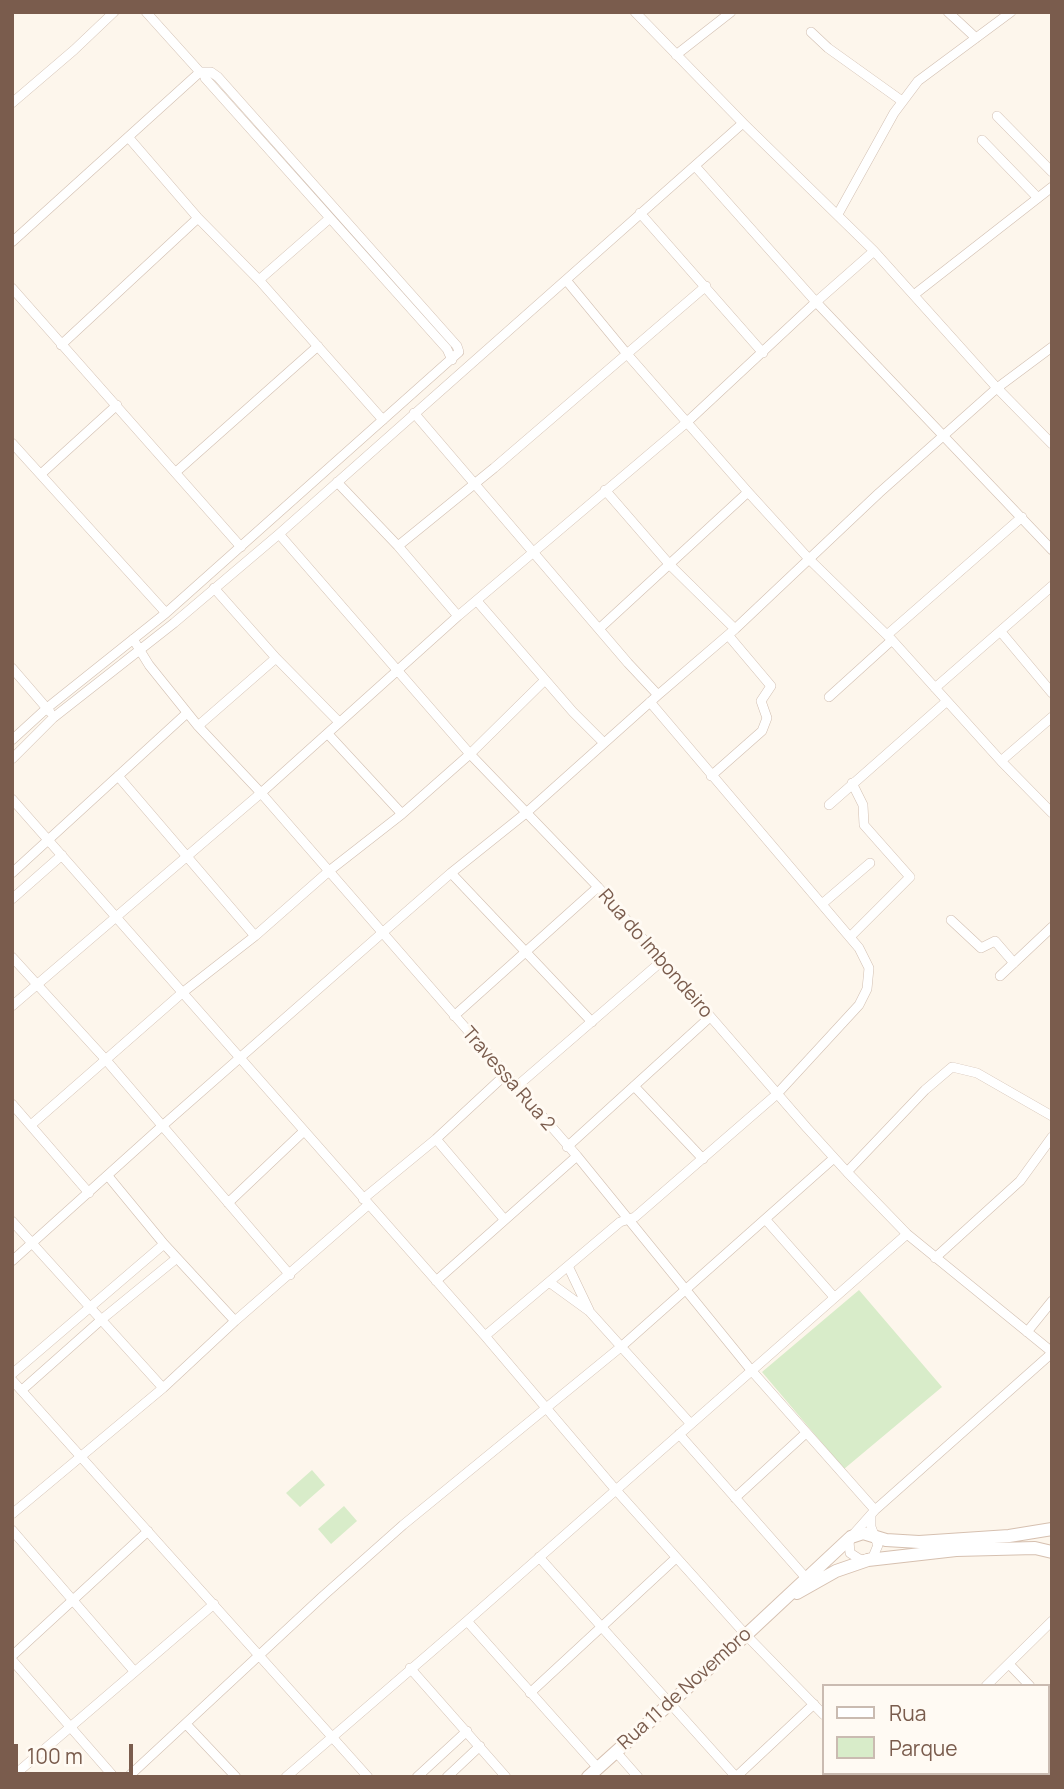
<!DOCTYPE html>
<style>
body{margin:0}
#map{position:relative;width:1064px;height:1789px;overflow:hidden;background:#fdf6ec;font-family:Manrope,sans-serif}
canvas{display:block}
.frame{position:absolute;inset:0;border:14px solid #7a5c4d;pointer-events:none}
.legend{position:absolute;left:822px;top:1684px;width:228px;height:91px;box-sizing:border-box;background:#fffaf3;border:2px solid #cabbb1;margin:0;padding:9px 12px;list-style:none;font-size:21px;color:#7a5c4d}
.legend li{display:flex;align-items:center;gap:14px;height:35px}
.legend b{width:35px;border:2px solid #cabbb1}
.scale{position:absolute;left:14px;top:1744px;width:119px;height:32px;box-sizing:border-box;border:4px solid #7a5c4d;border-top:0;padding-left:9px;font-size:21px;line-height:24px;white-space:nowrap;color:#7a5c4d;-webkit-text-stroke:5px #fffaf3;paint-order:stroke}
</style>
<div id="map">
<canvas width="1064" height="1789"></canvas>
<div class="frame"></div>
<ul class="legend">
<li><b style="height:9px;background:#fff"></b>Rua</li>
<li><b style="height:19px;background:#d8ecc9"></b>Parque</li>
</ul>
<div class="scale">100 m</div>
</div>
<script>
const ctx = document.querySelector('canvas').getContext('2d');
ctx.lineJoin = 'round';
function fillPath(path, color) { ctx.fillStyle = color; ctx.fill(path, 'evenodd'); }
const toPath = rows => new Path2D(rows.map(r => 'M' + r).join(''));
function strokePath(path, color, width, dash) { ctx.strokeStyle = color; ctx.lineWidth = width; ctx.lineCap = dash ? 'butt' : 'round'; ctx.setLineDash(dash || []); ctx.stroke(path); }
function drawText(font, color, halo, rows, align = 'center') {
  ctx.font = font + ' Manrope,sans-serif'; ctx.lineWidth = 6; ctx.setLineDash([]); ctx.textBaseline = 'middle'; ctx.strokeStyle = halo; ctx.fillStyle = color; for (const [text, x, y, turn = 0] of rows) {
    ctx.save(); ctx.translate(x, y); ctx.rotate((+turn || 0) * Math.PI / 180); ctx.textAlign = isNaN(turn) ? turn : align; if (halo) ctx.strokeText(text, 0, 0); ctx.fillText(text, 0, 0); ctx.restore();
  }
}
fillPath(toPath([
 [859,1290,942,1387,844,1469,762,1372],
 [312,1470,325,1485,300,1507,286,1493],
 [344,1506,357,1521,331,1544,318,1529]
]), '#d8ecc9');
const minor = toPath([
 [146,12,200,72],
 [635,12,743,123,874,251,997,388,1052,444],
 [948,12,976,38],
 [811,32,828,48,902,101],
 [676,55,731,12],
 [204,72,205,78,447,349,452,360],
 [12,103,74,50,114,12],
 [997,116,1052,172],
 [129,138,198,218,259,280,383,420],
 [982,140,1038,198],
 [695,166,816,302,1052,550],
 [640,213,763,353],
 [838,214,894,113,918,81,1011,12],
 [12,242,200,72,211,72,218,77,457,346,459,352,166,613,47,708,12,740],
 [259,280,330,218],
 [566,280,627,354,748,492,809,559,892,640,1001,761,1052,813],
 [12,288,241,547],
 [915,294,1052,187],
 [61,345,198,218],
 [414,413,628,663,658,695],
 [12,443,166,613],
 [176,472,318,346],
 [41,474,117,405],
 [337,482,398,546],
 [605,490,670,565,735,629],
 [279,534,470,754,598,887,807,1128,847,1172,907,1234,1052,1352],
 [214,588,276,658,339,722],
 [477,601,573,712,604,743],
 [458,616,398,546,494,468,706,286],
 [600,628,748,492],
 [1001,632,1052,693],
 [887,635,1022,517],
 [133,639,149,665,198,726,261,793,577,1156,751,1370,875,1510],
 [12,668,50,712],
 [935,688,1052,586],
 [829,697,892,640],
 [198,726,276,658],
 [328,734,402,814,470,754,545,680],
 [12,759,53,718,174,623,279,534,743,123],
 [1001,761,1052,717],
 [118,776,255,936],
 [711,776,762,731,767,718,761,701,771,686,728,635],
 [12,799,485,1336,615,1489,746,1635,824,1715],
 [829,805,947,701],
 [12,873,187,713],
 [451,873,592,1022],
 [12,899,62,855],
 [822,904,870,863],
 [951,920,981,948,995,941,1014,963],
 [850,937,910,877,864,825,863,805,852,783],
 [12,957,106,1060,290,1275],
 [1000,976,1052,927],
 [12,1006,261,793,458,616,686,423,816,302,874,251],
 [454,1016,598,887],
 [634,1086,703,1159],
 [516,1087,663,960],
 [12,1104,89,1193],
 [31,1125,182,993,255,936,329,871,402,814],
 [436,1139,504,1219],
 [567,1147,710,1017],
 [847,1172,925,1090,952,1067,977,1073,1052,1116],
 [108,1176,164,1244,235,1321],
 [363,1199,436,1139,505,1075],
 [228,1203,304,1131],
 [766,1220,834,1297],
 [12,1221,163,1388],
 [935,1258,1020,1181,1052,1137],
 [12,1261,161,1127,381,934,451,873,526,813,658,695,735,629,879,493,997,388,1052,347],
 [568,1266,589,1310],
 [436,1281,577,1156],
 [549,1282,589,1311,690,1423],
 [1027,1332,1052,1301],
 [485,1336,620,1222,635,1217,777,1094,859,1005,867,989,869,968,859,948,650,702],
 [12,1374,164,1244],
 [12,1380,368,1777],
 [22,1390,101,1320,177,1258],
 [679,1434,806,1578],
 [735,1498,806,1433],
 [12,1514,163,1388,235,1321,368,1205],
 [871,1515,871,1527,878,1545,873,1557,861,1560,850,1553,849,1541,851,1537,875,1510,1052,1353],
 [12,1530,134,1671],
 [539,1557,736,1777,814,1704],
 [467,1621,598,1768],
 [12,1656,148,1531],
 [12,1660,114,1777],
 [1009,1664,1030,1686],
 [410,1668,506,1777],
 [986,1686,1052,1621],
 [530,1693,676,1558],
 [1048,1705,1052,1708],
 [186,1724,236,1777],
 [616,1752,638,1777],
 [1048,1758,1052,1755],
 [977,1773,981,1777],
 [12,1777,214,1604],
 [128,1777,323,1596,403,1525,622,1346,834,1158],
 [286,1777,467,1621,907,1234],
 [417,1777,467,1731],
 [447,1777,480,1746],
 [887,1777,891,1773],
 [1030,1777,1033,1773]
]);
const secondary = toPath([
 [797,1593,836,1571,868,1560,956,1550,1035,1548,1052,1552],
 [588,1777,746,1635,851,1537,863,1533,886,1540,919,1542,1009,1536,1052,1529]
]);
strokePath(minor, '#d1beb0', 10);
strokePath(secondary, '#d6c0b0', 14);
strokePath(minor, '#fff', 9);
strokePath(secondary, '#fff', 12);
drawText('19px', '#7a5c4d', '#fffaf3', [
 ["Rua do Imbondeiro",655,954,49],
 ["Travessa Rua 2",508,1079,49],
 ["Rua 11 de Novembro",685,1689,-42]
]);
</script>
